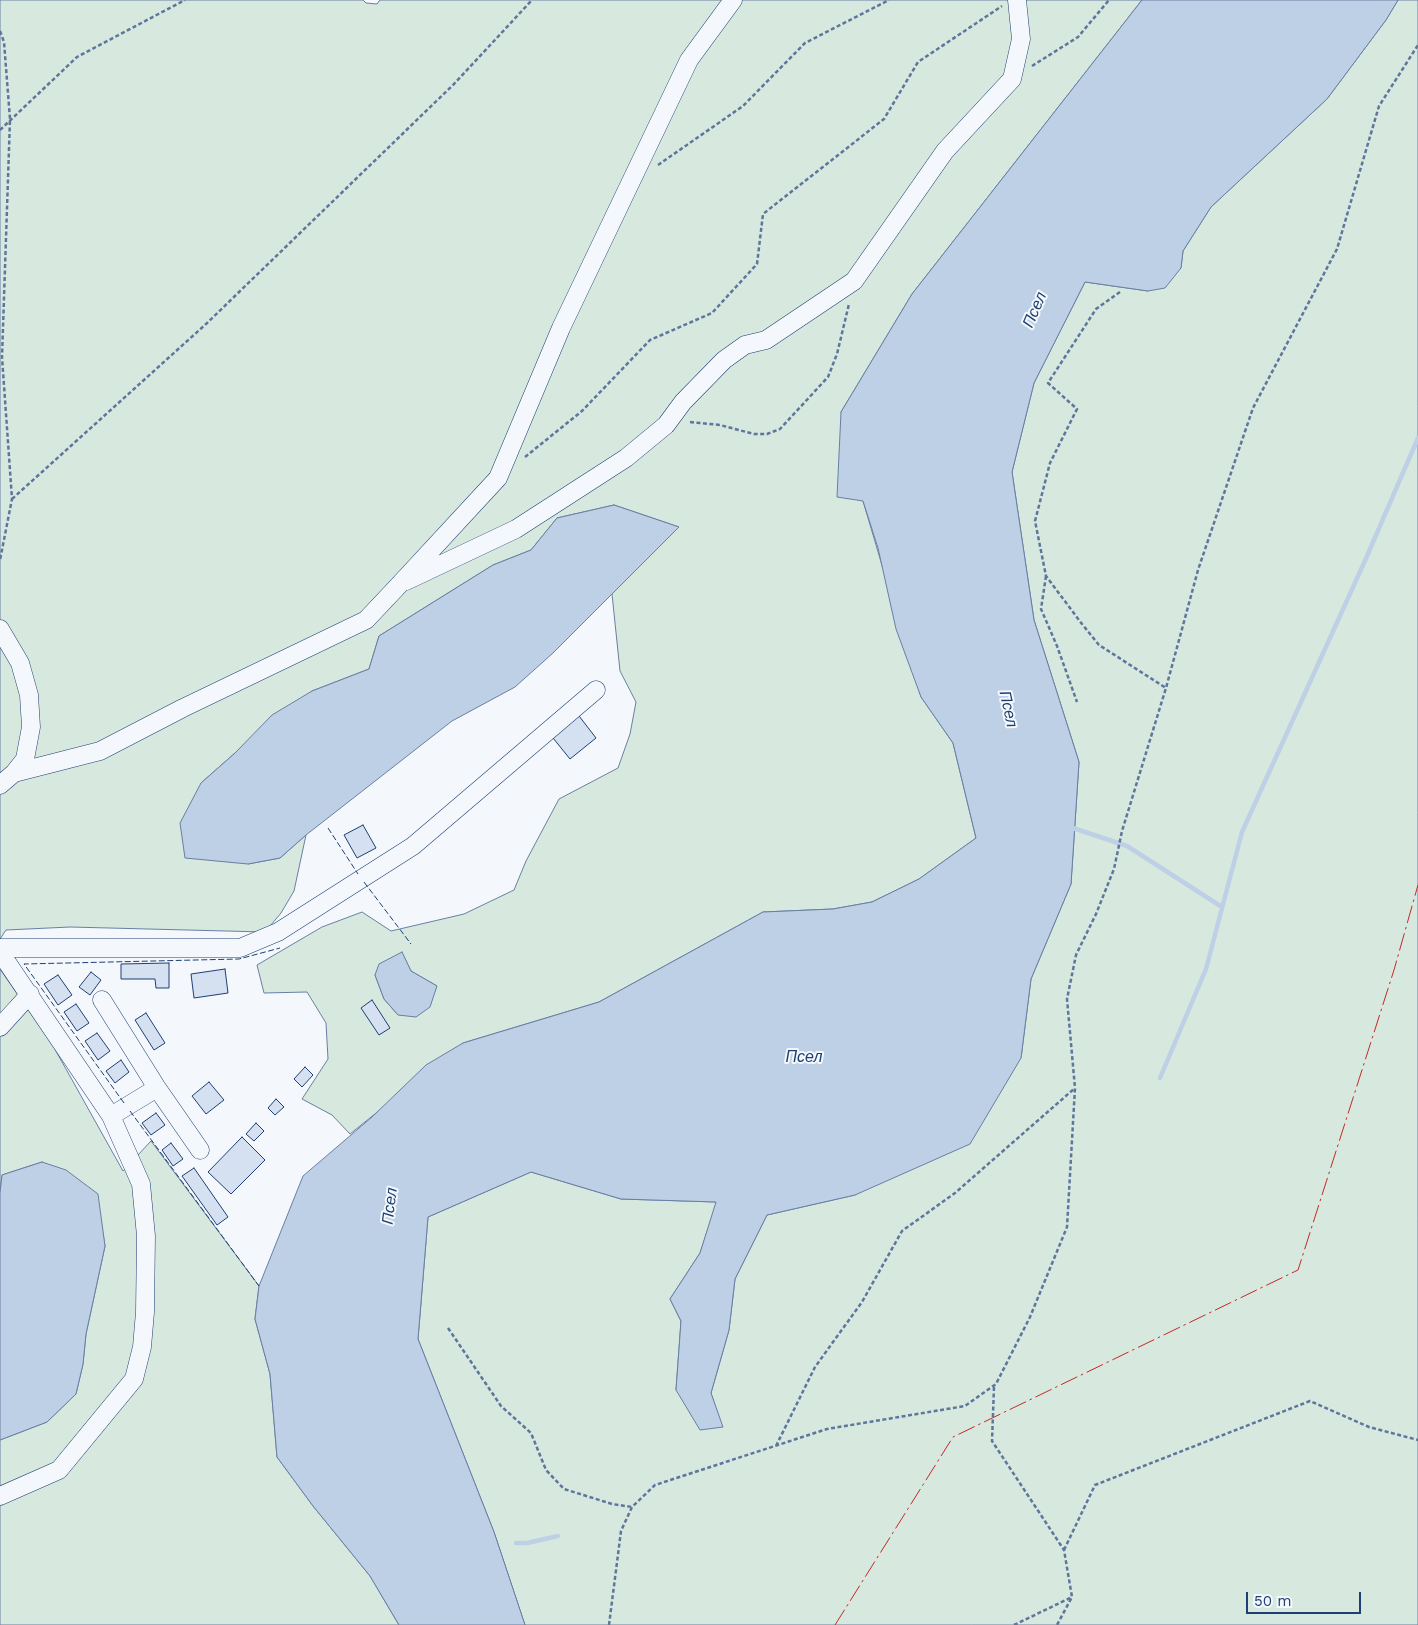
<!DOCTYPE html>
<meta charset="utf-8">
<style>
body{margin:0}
#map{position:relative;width:1418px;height:1625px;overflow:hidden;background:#f4f7fb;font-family:"Work Sans",sans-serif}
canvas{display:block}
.scale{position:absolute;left:1246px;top:1592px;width:115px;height:22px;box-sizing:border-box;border:2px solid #1d3f73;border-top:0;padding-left:6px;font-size:15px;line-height:18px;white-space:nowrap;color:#1d3f73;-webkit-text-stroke:4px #f4f7fb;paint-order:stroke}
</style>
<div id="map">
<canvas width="1418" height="1625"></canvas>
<div class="scale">50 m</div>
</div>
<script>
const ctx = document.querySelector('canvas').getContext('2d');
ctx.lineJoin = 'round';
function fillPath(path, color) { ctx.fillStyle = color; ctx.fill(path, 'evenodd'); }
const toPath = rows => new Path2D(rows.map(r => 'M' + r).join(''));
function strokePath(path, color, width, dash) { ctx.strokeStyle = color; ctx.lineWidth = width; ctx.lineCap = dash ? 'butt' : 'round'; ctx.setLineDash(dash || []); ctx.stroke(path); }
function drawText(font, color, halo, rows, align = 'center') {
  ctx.font = font + ' "Work Sans",sans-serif'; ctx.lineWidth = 4; ctx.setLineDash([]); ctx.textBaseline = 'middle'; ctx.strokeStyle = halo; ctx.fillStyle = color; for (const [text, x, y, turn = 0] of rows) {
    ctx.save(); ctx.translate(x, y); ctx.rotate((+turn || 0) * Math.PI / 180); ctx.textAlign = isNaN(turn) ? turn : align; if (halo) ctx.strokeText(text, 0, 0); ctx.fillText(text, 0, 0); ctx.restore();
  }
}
const green = toPath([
 [0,0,363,0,366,3,377,4,380,0,1142,0,912,294,841,412,863,501,921,697,953,743,976,838,919,879,872,902,833,909,763,912,599,1002,463,1043,350,1134,332,1115,302,1099,328,1059,326,1023,307,992,264,993,257,965,322,927,362,912,391,931,464,914,514,890,526,861,559,799,618,768,630,734,636,702,620,671,612,594,679,527,614,505,557,518,531,550,493,565,379,636,369,669,312,691,235,753,201,783,248,864,280,858,306,835,294,891,281,913,265,932,70,927,6,930,0,939,0,0],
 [402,953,411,971,437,986,398,1015,384,999,375,975,402,953],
 [1398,0,1418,0,1418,1625,525,1625,494,1532,418,1339,428,1217,531,1172,621,1199,717,1202,700,1253,670,1299,681,1321,676,1390,722,1427,711,1393,729,1330,735,1279,767,1215,855,1195,1021,1058,1031,979,1071,884,1079,762,1034,620,1012,472,1034,383,1085,282,1148,291,1181,268,1183,251,1211,207,1327,99,1386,20,1398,0],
 [0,969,52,1044,123,1171,151,1141,259,1286,255,1319,270,1374,277,1457,313,1506,370,1576,399,1625,0,1625,0,1440,47,1422,76,1394,83,1364,86,1334,105,1246,101,1222,42,1162,2,1175,0,1193,0,969]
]);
fillPath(green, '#d7e8df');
strokePath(green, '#687fa3', 1);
const water = toPath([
 [1142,0,1398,0,1386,20,1327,99,1211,207,1183,251,1181,268,1165,288,1148,291,1085,282,1034,383,1012,472,1034,620,1079,762,1071,884,1031,979,1021,1058,970,1144,855,1195,767,1215,735,1279,729,1330,711,1393,723,1427,700,1430,676,1390,681,1321,670,1299,700,1253,716,1202,621,1199,531,1172,428,1217,418,1339,494,1532,525,1625,399,1625,370,1576,313,1506,277,1457,270,1374,255,1319,259,1286,303,1176,372,1117,426,1065,463,1043,599,1002,763,912,833,909,872,902,919,879,976,838,953,743,921,697,896,629,878,548,863,501,837,497,841,412,912,294,1142,0],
 [614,505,679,527,553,653,515,687,452,721,306,835,280,858,248,864,185,858,180,823,201,783,235,753,272,715,312,691,369,669,379,636,493,565,531,550,557,518,614,505],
 [402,952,411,971,437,986,430,1007,416,1017,398,1015,384,999,375,975,379,964,402,952],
 [42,1162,66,1170,98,1194,105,1246,86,1334,83,1364,76,1394,47,1422,0,1440,0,1193,2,1175,42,1162]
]);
fillPath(water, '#bed0e5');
strokePath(water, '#687fa3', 1);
strokePath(toPath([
 [1070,827,1127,846,1222,907],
 [1160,1078,1206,969,1242,832,1364,563,1418,438],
 [516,1543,527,1543,558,1536]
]), '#bed0e5', 4.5);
const building = toPath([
 [576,712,596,738,570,759,549,733,576,712],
 [363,825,376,848,357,858,344,835,363,825],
 [169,963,169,988,156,988,155,979,121,979,121,964,169,963],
 [225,969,228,993,194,998,191,974,225,969],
 [91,972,101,980,90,995,79,987,91,972],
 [58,975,72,995,58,1005,44,984,58,975],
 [372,1000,390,1028,379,1035,361,1008,372,1000],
 [76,1004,89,1023,77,1031,64,1012,76,1004],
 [146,1013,165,1043,154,1050,135,1020,146,1013],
 [97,1033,110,1051,98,1060,85,1041,97,1033],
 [121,1060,129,1072,115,1083,106,1071,121,1060],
 [305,1067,313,1075,302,1087,294,1079,305,1067],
 [209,1082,224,1100,206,1114,192,1096,209,1082],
 [276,1099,284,1107,275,1115,268,1108,276,1099],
 [156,1113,165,1125,151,1135,142,1123,156,1113],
 [256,1123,264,1131,254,1141,246,1134,256,1123],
 [242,1137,265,1160,231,1194,208,1172,242,1137],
 [171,1143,183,1159,173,1166,162,1150,171,1143],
 [194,1168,228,1217,217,1225,182,1176,194,1168]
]);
fillPath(building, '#d5e0f0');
strokePath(building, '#1d3f73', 1);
const minor = toPath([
 [406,581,516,529,626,458,666,425,683,402,724,360,745,345,766,340,854,281,945,151,1012,79,1021,39,1017,0],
 [0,629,20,663,29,695,31,727,25,759,14,773,0,785],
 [14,773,100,751,183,708,366,620,399,585,498,478,561,328,689,60,733,0],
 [0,948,240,948,278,932,413,846,596,690],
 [0,952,111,1116,141,1184,146,1236,145,1312,142,1347,134,1379,59,1470,0,1496],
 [102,1000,157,1088],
 [0,1027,30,994],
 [111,1116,157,1088,200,1150]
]);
strokePath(minor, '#1d3f73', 19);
strokePath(toPath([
 [0,31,4,42,10,119,2,357,12,499,0,560],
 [1032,66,1078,37,1109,0],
 [0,130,77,57,185,0],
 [658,165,743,106,805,43,889,0],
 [1120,292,1096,309,1048,383,1077,409,1050,463,1035,521,1046,576,1082,624,1099,645,1166,688],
 [690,422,720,425,754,434,767,434,780,429,828,377,837,354,849,304],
 [525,457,582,411,650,340,712,313,757,264,763,214,884,119,918,62,1002,6],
 [12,499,206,324,454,84,532,0],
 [1046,576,1041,609,1057,646,1077,702],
 [448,1328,501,1406,531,1433,546,1470,564,1489,612,1504,632,1507],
 [994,1387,992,1441,1064,1550,1072,1597,1057,1625],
 [776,1446,815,1367,862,1302,902,1231,955,1193,1075,1088],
 [1064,1550,1095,1485,1310,1401,1369,1427,1418,1440],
 [609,1625,621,1531,632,1507,655,1485,827,1429,965,1406,996,1384,1030,1317,1067,1227,1075,1088,1067,999,1076,955,1096,914,1114,869,1122,831,1166,688,1198,570,1253,408,1337,249,1379,106,1418,45],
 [1014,1625,1070,1598]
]), '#5e769c', 2.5, [4, 2.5]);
strokePath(minor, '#f4f7fb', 18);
strokePath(toPath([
 [328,828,358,874],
 [364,882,411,944],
 [124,1103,24,964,239,959,280,948],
 [130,1111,259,1286]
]), '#1d3f73', 1, [6, 2.5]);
strokePath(toPath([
 [835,1625,953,1437,1298,1270,1394,970,1418,885]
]), '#c62828', 1, [18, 4, 2.5, 4]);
drawText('italic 16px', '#1d3f73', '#f4f7fb', [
 ["Псел",1035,310,-67],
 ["Псел",1008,709,78],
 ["Псел",804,1057],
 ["Псел",390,1206,-83]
]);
</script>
